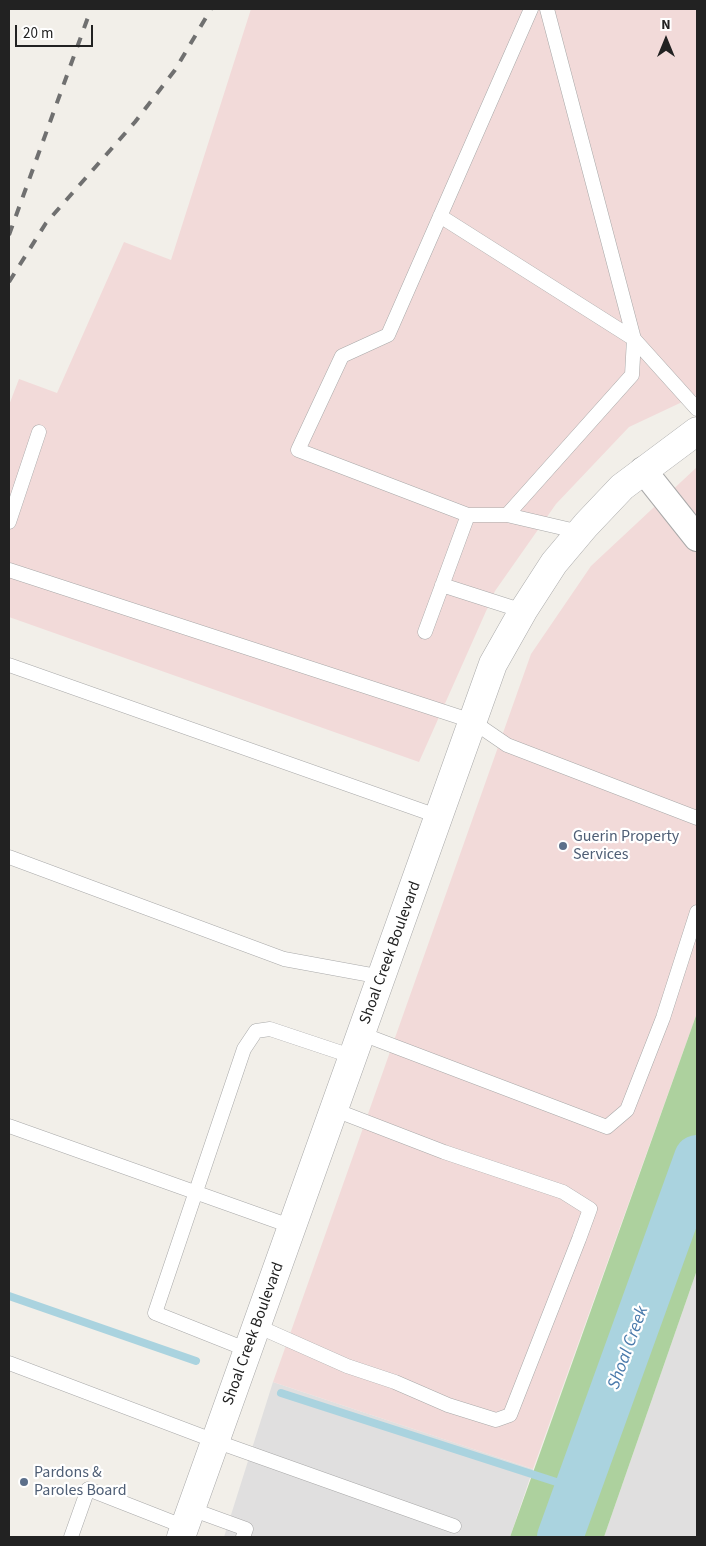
<!DOCTYPE html>
<style>
body{margin:0}
#map{position:relative;width:706px;height:1546px;overflow:hidden;background:#f2efe9;font-family:"Source Sans 3",sans-serif}
canvas{display:block}
.frame{position:absolute;inset:0;border:10px solid #222;pointer-events:none}
.north{position:absolute;left:641px;top:15px;width:50px;height:50px;-webkit-text-stroke:4px #fff;paint-order:stroke;rotate:0deg;font-size:14px;font-weight:700;line-height:20px;text-align:center;color:#222}
.north::after{content:'';display:block;margin:auto;width:18px;height:22px;background:#222;clip-path:polygon(50% 0,100% 100%,50% 72%,0 100%)}
.scale{position:absolute;left:15px;top:25px;width:78px;height:22px;box-sizing:border-box;border:2px solid #222;border-top:0;padding-left:6px;font-size:15px;line-height:18px;white-space:nowrap;color:#222;-webkit-text-stroke:4px #fff;paint-order:stroke}
</style>
<div id="map">
<canvas width="706" height="1546"></canvas>
<div class="frame"></div>
<div class="north">N</div>
<div class="scale">20 m</div>
</div>
<script>
const ctx = document.querySelector('canvas').getContext('2d');
ctx.lineJoin = 'round';
function fillPath(path, color) { ctx.fillStyle = color; ctx.fill(path, 'evenodd'); }
const toPath = rows => new Path2D(rows.map(r => 'M' + r).join(''));
function strokePath(path, color, width, dash) { ctx.strokeStyle = color; ctx.lineWidth = width; ctx.lineCap = dash ? 'butt' : 'round'; ctx.setLineDash(dash || []); ctx.stroke(path); }
function drawText(font, color, halo, rows, align = 'center') {
  ctx.font = font + ' "Source Sans 3",sans-serif'; ctx.lineWidth = 4.5; ctx.setLineDash([]); ctx.textBaseline = 'middle'; ctx.strokeStyle = halo; ctx.fillStyle = color; for (const [text, x, y, turn = 0] of rows) {
    ctx.save(); ctx.translate(x, y); ctx.rotate((+turn || 0) * Math.PI / 180); ctx.textAlign = isNaN(turn) ? turn : align; if (halo) ctx.strokeText(text, 0, 0); ctx.fillText(text, 0, 0); ctx.restore();
  }
}
fillPath(toPath([
 [697,1270,697,1537,604,1537],
 [273,1382,533,1469,510,1537,224,1537]
]), '#e0dfdf');
fillPath(toPath([
 [251,9,697,9,697,395,629,427,556,504,495,591,419,762,9,617,9,405,19,379,57,393,124,242,171,260],
 [697,467,697,1013,533,1469,273,1382,531,654,591,566]
]), '#f2dad9');
fillPath(toPath([
 [697,1013,697,1270,604,1537,510,1537]
]), '#add19e');
strokePath(toPath([
 [9,1296,196,1361],
 [281,1393,578,1489]
]), '#aad3df', 8);
strokePath(toPath([
 [560,1537,697,1158]
]), '#aad3df', 46);
const service = toPath([
 [531,9,388,335,342,356,298,450,468,515,507,515,580,532],
 [547,9,634,339,697,409],
 [440,216,634,339,632,375,507,515],
 [9,522,39,432],
 [9,570,472,721,507,745,697,818],
 [442,585,523,611],
 [425,632,468,515],
 [9,665,440,817],
 [9,857,284,959,382,977],
 [362,1034,607,1127,627,1110,663,1018,697,912],
 [9,1126,293,1227],
 [257,1326,347,1366,395,1382,448,1405,496,1420,510,1415,579,1239,590,1209,563,1192,444,1152,335,1110],
 [248,1350,155,1313,244,1049,256,1031,270,1029,354,1057],
 [9,1363,215,1441,454,1526],
 [191,1509,246,1529,243,1537],
 [71,1537,88,1489,185,1527]
]);
const minor = toPath([
 [643,470,697,538]
]);
const tertiary = toPath([
 [181,1537,493,664,523,611,554,563,586,525,622,487,697,431]
]);
strokePath(service, '#a9a9a9', 15);
strokePath(minor, '#a9a9a9', 28);
strokePath(tertiary, '#a9a9a9', 29);
strokePath(service, '#fff', 14);
strokePath(minor, '#fff', 26);
strokePath(tertiary, '#fff', 28);
strokePath(toPath([
 [9,235,91,9],
 [9,282,46,223,135,122,175,70,211,9]
]), '#707070', 4, [10, 10]);
for (const [x, y, r, color] of [
 [563,846,5,"#5c6f8a"],
 [24,1482,5,"#5c6f8a"]
]) { const dot = new Path2D(); dot.arc(x, y, r, 0, 2 * Math.PI); ctx.fillStyle = color; ctx.fill(dot); strokePath(dot, '#fff', 2); }
drawText('16px', '#4e5e75', '#fff', [
 ["Guerin Property",573,837],
 ["Services",573,855],
 ["Pardons &",34,1473],
 ["Paroles Board",34,1491]
], 'left');
drawText('16px', '#222', '#fff', [
 ["Shoal Creek Boulevard",391,953,-70],
 ["Shoal Creek Boulevard",254,1334,-70]
]);
drawText('italic 18px', '#4a7aab', '#fff', [
 ["Shoal Creek",629,1348,-70]
]);
</script>
